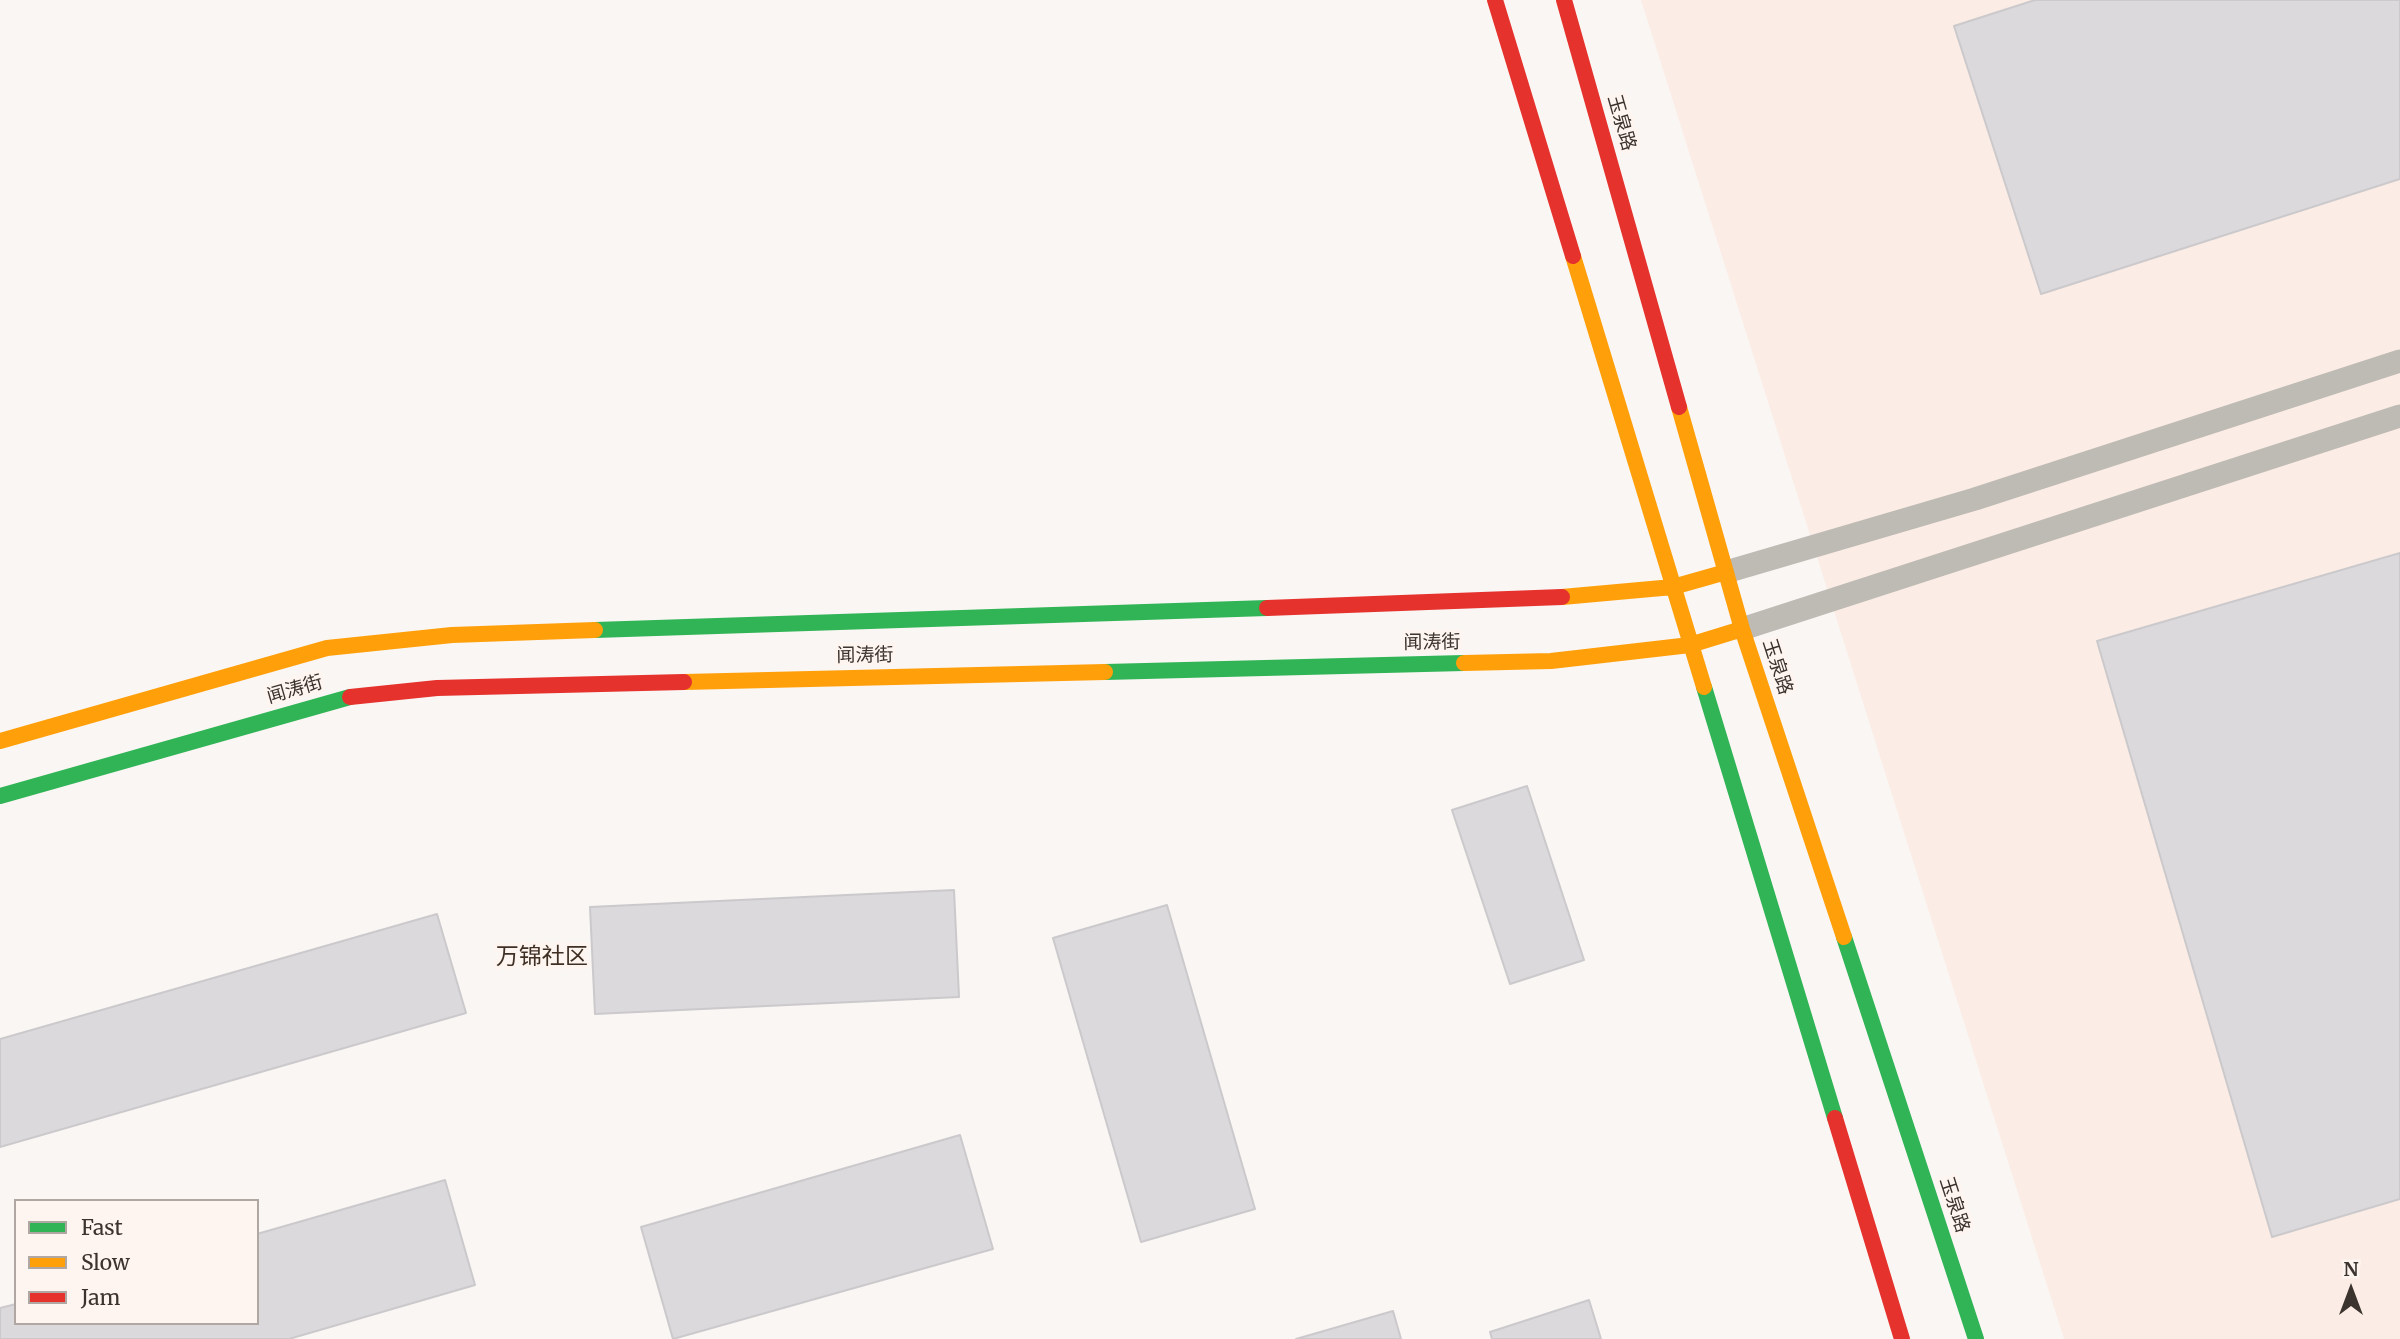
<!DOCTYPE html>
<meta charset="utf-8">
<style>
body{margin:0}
#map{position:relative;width:2400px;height:1339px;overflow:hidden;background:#faf6f4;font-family:Merriweather,serif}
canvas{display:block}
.legend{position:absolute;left:14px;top:1199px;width:245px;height:126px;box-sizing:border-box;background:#fef5f0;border:2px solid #b0a7a2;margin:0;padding:9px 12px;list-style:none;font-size:21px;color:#3b332e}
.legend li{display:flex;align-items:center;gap:14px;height:35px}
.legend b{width:35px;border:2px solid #b0a7a2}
.north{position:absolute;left:2316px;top:1255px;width:70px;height:70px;-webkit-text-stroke:5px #fef5f0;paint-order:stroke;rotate:0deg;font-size:19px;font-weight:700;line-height:28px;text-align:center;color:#3b332e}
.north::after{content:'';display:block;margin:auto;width:24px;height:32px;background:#3b332e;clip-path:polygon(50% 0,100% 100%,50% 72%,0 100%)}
</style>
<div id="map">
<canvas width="2400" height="1339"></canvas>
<ul class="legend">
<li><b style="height:9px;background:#30b455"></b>Fast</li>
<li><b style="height:9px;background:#ff9f0a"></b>Slow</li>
<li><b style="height:9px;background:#e5322d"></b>Jam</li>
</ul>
<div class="north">N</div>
</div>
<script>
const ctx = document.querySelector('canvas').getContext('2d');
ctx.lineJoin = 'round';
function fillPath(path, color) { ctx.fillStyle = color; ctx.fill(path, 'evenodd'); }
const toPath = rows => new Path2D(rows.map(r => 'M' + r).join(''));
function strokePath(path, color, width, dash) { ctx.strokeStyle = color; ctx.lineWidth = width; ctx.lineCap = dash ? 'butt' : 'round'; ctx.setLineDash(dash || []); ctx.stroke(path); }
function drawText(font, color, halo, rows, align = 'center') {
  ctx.font = font + ' Merriweather,"Noto Sans SC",serif'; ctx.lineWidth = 7; ctx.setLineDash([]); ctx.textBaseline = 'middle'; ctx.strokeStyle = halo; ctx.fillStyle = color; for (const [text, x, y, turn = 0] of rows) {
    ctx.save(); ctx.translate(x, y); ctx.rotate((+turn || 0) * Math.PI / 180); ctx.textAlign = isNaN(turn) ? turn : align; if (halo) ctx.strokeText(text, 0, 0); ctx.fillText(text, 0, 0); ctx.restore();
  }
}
fillPath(toPath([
 [1641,0,2400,0,2400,1339,2064,1339]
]), '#fbede5');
const building = toPath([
 [2035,0,2400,0,2400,179,2041,294,1954,26,2035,0],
 [2400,553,2400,1199,2272,1237,2097,641,2400,553],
 [1527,786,1584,960,1510,984,1452,810,1527,786],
 [954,890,959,997,595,1014,590,907,954,890],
 [1167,905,1255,1209,1141,1242,1053,938,1167,905],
 [437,914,466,1013,0,1147,0,1039,437,914],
 [960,1135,993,1249,673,1339,641,1227,960,1135],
 [445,1180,475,1285,289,1339,0,1339,0,1308,16,1304,16,1323,257,1323,257,1234,445,1180],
 [1589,1300,1601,1339,1492,1339,1490,1332,1589,1300],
 [1393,1311,1401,1339,1296,1339,1393,1311]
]);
fillPath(building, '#dbd9dc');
strokePath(building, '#cbc9cb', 2);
strokePath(toPath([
 [1726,572,1975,499,2400,361],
 [1742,629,2400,416]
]), '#bebab4', 23);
strokePath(toPath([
 [595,630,1267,608],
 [1105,672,1464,663],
 [1704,687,1835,1118],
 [0,796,350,697],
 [1844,937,1976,1339]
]), '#30b455', 16);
strokePath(toPath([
 [1573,256,1704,687],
 [1679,407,1742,629,1844,937],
 [1562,597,1673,587,1726,572],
 [1464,663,1551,661,1690,645,1742,629],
 [684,682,1105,672],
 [0,741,327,648,452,635,595,630]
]), '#ff9f0a', 16);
strokePath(toPath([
 [1495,0,1573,256],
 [1564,0,1679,407],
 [1267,608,1562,597],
 [350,697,437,688,684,682],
 [1835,1118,1902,1339]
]), '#e5322d', 16);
drawText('19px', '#3b332e', '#fef5f0', [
 ["玉泉路",1621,123,74],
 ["闻涛街",1432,643,-1],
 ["闻涛街",865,656,-1],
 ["玉泉路",1777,667,72],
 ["闻涛街",295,690,-16],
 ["玉泉路",1954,1205,72]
]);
drawText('23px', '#3f2f24', '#fef5f0', [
 ["万锦社区",542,957]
]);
</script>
